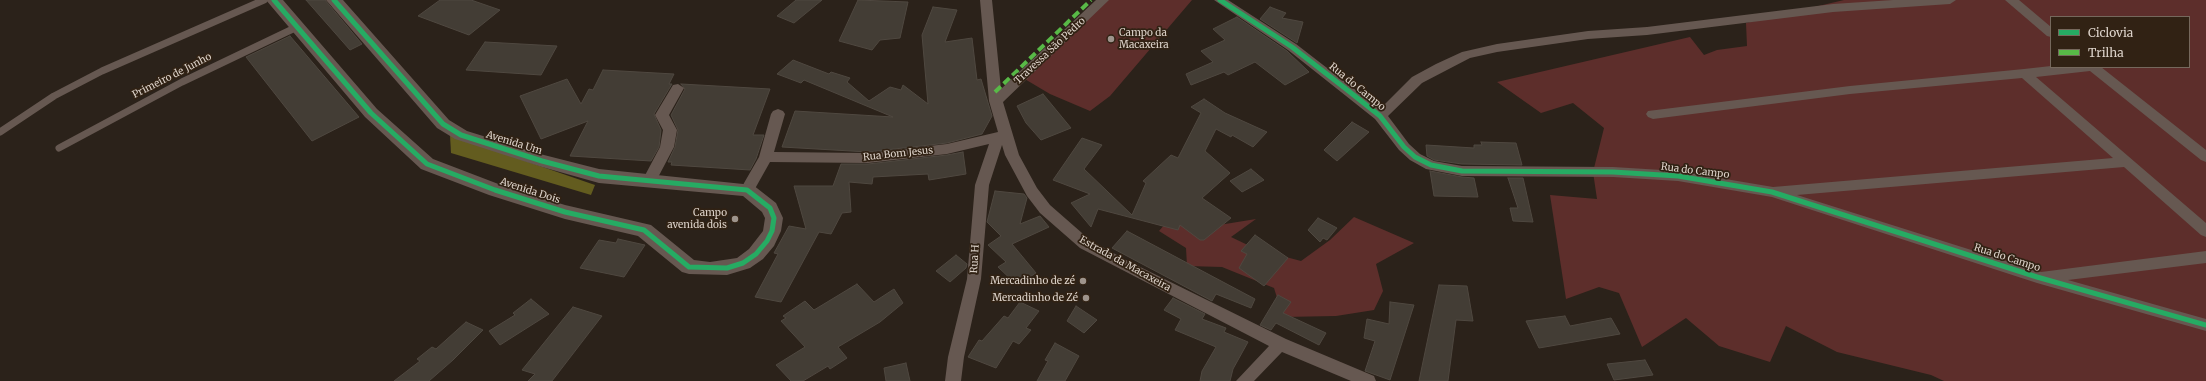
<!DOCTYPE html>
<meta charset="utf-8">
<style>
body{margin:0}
#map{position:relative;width:2206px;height:381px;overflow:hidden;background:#2b221a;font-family:Merriweather,serif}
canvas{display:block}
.legend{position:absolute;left:2050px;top:16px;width:140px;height:52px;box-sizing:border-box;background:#312214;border:1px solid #75685c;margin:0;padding:5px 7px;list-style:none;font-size:12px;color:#dcd2c9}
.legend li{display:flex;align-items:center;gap:8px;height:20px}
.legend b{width:20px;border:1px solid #75685c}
</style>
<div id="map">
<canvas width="2206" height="381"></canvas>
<ul class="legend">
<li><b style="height:5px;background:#26ab63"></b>Ciclovia</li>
<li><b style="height:5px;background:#58b947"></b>Trilha</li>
</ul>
</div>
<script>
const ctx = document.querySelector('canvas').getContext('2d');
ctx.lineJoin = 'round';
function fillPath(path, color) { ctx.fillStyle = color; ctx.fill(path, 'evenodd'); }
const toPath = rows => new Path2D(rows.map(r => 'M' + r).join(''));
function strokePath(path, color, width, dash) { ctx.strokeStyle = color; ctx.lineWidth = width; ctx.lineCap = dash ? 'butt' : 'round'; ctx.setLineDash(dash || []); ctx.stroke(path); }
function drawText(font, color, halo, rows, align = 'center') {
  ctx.font = font + ' Merriweather,serif'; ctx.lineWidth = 3.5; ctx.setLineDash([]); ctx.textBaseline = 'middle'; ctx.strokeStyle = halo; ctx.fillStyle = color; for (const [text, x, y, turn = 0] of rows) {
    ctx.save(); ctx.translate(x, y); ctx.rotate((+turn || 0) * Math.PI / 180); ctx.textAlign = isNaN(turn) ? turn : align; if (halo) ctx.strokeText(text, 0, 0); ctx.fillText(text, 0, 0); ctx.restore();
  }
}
fillPath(toPath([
 [1104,0,1192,0,1110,96,1090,111,1050,94,1023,78],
 [1844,0,2206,0,2206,381,1944,381,1931,375,1837,352,1786,326,1770,362,1719,346,1686,318,1642,347,1619,293,1599,287,1566,299,1550,195,1597,199,1593,172,1604,128,1573,103,1541,113,1497,82,1690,37,1704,55,1717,50,1747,46,1746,23],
 [2051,17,2189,17,2189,67,2051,67],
 [1171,217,1219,225,1256,219,1231,237,1256,249,1301,261,1330,240,1354,217,1414,243,1376,264,1383,291,1374,310,1336,316,1283,317,1274,288,1222,267,1187,266,1186,248,1159,231]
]), '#5d2e2b');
fillPath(toPath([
 [450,135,595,185,591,195,451,153]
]), '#635c1f');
const building = toPath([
 [306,0,325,0,362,44,350,50,306,0],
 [440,0,471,0,500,10,469,35,418,16,440,0],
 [796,0,822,0,794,23,777,16,796,0],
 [858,0,908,2,900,38,880,40,872,50,839,41,858,0],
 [933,7,957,10,945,42,972,38,977,80,981,79,992,116,982,134,947,143,868,152,782,147,795,111,893,117,804,80,801,83,777,74,793,60,829,74,831,72,850,78,847,82,869,101,890,87,901,90,903,85,928,104,922,35,933,7],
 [1270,7,1286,13,1282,18,1303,22,1297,43,1260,19,1270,7],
 [1237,17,1287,51,1309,72,1285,85,1255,62,1228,75,1224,72,1191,85,1186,74,1213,62,1201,51,1225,40,1213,29,1237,17],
 [290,36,359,117,312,141,246,57,290,36],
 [485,42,557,46,541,75,466,70,485,42],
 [603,70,674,74,669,84,672,84,654,114,661,130,659,147,651,161,570,156,588,121,541,139,520,96,567,79,581,104,589,89,593,90,603,70],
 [681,84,770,89,753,135,764,135,756,159,750,170,671,165,672,162,668,162,675,147,678,130,671,115,685,89,681,84],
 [1043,94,1071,128,1041,140,1026,123,1017,106,1043,94],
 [1204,99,1225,113,1267,132,1253,147,1232,135,1231,137,1216,129,1205,151,1230,173,1202,198,1231,218,1204,240,1200,240,1180,225,1178,230,1098,209,1091,227,1071,203,1090,194,1053,180,1082,138,1102,145,1084,169,1132,215,1146,183,1143,181,1171,155,1178,158,1201,113,1191,107,1204,99],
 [1352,122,1369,132,1337,161,1324,150,1352,122],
 [1481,142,1516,143,1522,165,1462,164,1434,160,1427,156,1426,145,1474,148,1474,145,1482,145,1481,142],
 [963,152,966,174,929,180,928,174,873,177,872,184,849,182,851,212,842,213,831,234,819,232,781,302,755,297,778,254,774,253,789,226,806,229,794,186,833,186,841,164,868,164,947,155,963,152],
 [1251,169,1264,180,1242,192,1230,181,1251,169],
 [1430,171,1462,177,1474,178,1478,197,1434,196,1430,171],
 [1508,178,1523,178,1533,222,1513,221,1510,208,1518,208,1508,178],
 [995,191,1024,194,1027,198,1020,224,1040,216,1049,227,1012,244,1036,273,1017,285,998,267,1006,262,988,245,1001,236,987,222,995,191],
 [1318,218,1337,228,1327,240,1323,238,1320,242,1308,230,1318,218],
 [1127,231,1255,299,1251,308,1216,294,1212,301,1112,248,1127,231],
 [1255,235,1288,258,1264,286,1239,268,1247,254,1241,251,1255,235],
 [618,239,645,245,624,277,580,268,599,240,616,243,618,239],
 [956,255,967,264,966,268,950,282,936,271,956,255],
 [857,284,874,302,894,289,903,303,880,322,838,347,847,358,830,369,828,366,803,381,791,381,776,365,805,347,781,321,786,318,783,316,805,301,814,310,857,284],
 [1439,285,1467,286,1473,321,1456,320,1448,381,1419,381,1439,285],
 [1278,295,1291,302,1283,313,1326,333,1319,345,1276,323,1271,330,1260,325,1278,295],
 [1173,298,1205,314,1202,319,1226,328,1224,332,1248,342,1233,369,1230,381,1200,381,1202,371,1216,347,1175,330,1181,319,1164,310,1173,298],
 [531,299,549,314,500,345,489,331,515,315,513,313,531,299],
 [1020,302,1039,311,1026,328,1031,330,1019,344,1013,341,996,368,968,357,979,340,982,341,1004,316,1008,318,1020,302],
 [1390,302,1414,305,1390,380,1365,371,1375,341,1364,338,1367,319,1389,324,1390,302],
 [1076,306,1097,320,1084,333,1067,321,1076,306],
 [573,307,602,316,552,381,528,381,535,374,522,370,573,307],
 [1565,316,1570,326,1611,318,1620,334,1539,348,1526,321,1565,316],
 [466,322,483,330,453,360,429,381,394,381,420,361,417,359,432,347,436,349,466,322],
 [1055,343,1079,356,1065,381,1037,381,1048,361,1045,360,1055,343],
 [1645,360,1653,375,1614,380,1607,364,1645,360],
 [906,363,910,381,886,381,884,368,906,363]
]);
fillPath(building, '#433d35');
strokePath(building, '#4f4840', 1);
strokePath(toPath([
 [0,132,54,96,102,71,264,0],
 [59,148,182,82,297,27]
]), '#665851', 7);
fillPath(toPath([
 [980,0,992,0,1001,89,1096,0,1109,0,1003,102,1019,155,1037,188,1050,205,1090,240,1124,259,1286,339,1374,376,1376,381,1351,381,1282,352,1254,381,1236,381,1269,346,1080,248,1040,213,1027,196,1005,155,1002,145,989,185,981,279,964,357,961,381,945,381,948,357,967,279,975,185,989,144,947,154,868,163,770,162,752,194,742,194,740,190,759,157,771,114,773,111,778,109,783,111,785,114,774,152,868,153,947,144,998,132,989,101,980,0],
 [1214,0,1228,0,1296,44,1380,109,1412,77,1436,64,1462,52,1497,44,1588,31,1647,27,1833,4,1893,0,1956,0,1950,4,1833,12,1647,35,1588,39,1497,52,1470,58,1422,83,1388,116,1409,144,1420,154,1434,161,1462,166,1613,167,1678,171,1773,187,2113,158,2022,78,1850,94,1653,119,1648,117,1646,114,1648,111,1850,86,2024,69,2051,66,2101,67,2206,150,2206,162,2201,160,2090,71,2036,77,2206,223,2206,237,2201,235,2124,167,1797,195,2041,272,2206,251,2206,263,2068,280,2206,319,2206,331,2037,283,1772,197,1678,181,1613,177,1462,176,1426,169,1410,160,1399,150,1375,119,1341,92,1288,50,1214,0],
 [2005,0,2019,0,2051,27,2051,37,2047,36,2005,0],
 [678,84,684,88,669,115,677,130,674,147,654,185,644,185,642,181,660,147,663,130,655,115,673,85,678,84]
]), '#665851');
fillPath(toPath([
 [266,0,283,0,377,109,433,159,501,185,565,205,651,225,694,260,710,262,737,258,749,249,763,231,765,218,762,212,743,196,599,183,542,167,455,139,437,128,326,0,343,0,449,120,467,131,544,155,599,169,753,185,776,203,783,218,781,231,774,246,763,259,750,268,727,275,689,274,682,272,638,236,565,219,489,195,421,169,365,117,266,0]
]), '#665851');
strokePath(toPath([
 [995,92,1091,0]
]), '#58b947', 4, [8, 4]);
strokePath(toPath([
 [274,0,371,113,427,164,495,190,565,212,644,230,689,267,727,268,743,263,756,254,767,241,772,231,774,218,770,208,747,190,599,176,542,161,461,135,443,124,334,0],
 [1220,0,1292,47,1346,89,1380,116,1404,147,1415,157,1431,165,1462,171,1613,172,1678,176,1772,192,2037,277,2206,325]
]), '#26ab63', 5);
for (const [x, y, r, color] of [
 [1111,39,4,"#9e948c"],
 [735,219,4,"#9e948c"],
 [1083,281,4,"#9e948c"],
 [1086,298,4,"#9e948c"]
]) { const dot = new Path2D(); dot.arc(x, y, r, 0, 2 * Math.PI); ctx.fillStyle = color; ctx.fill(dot); strokePath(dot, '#312214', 1.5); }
drawText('10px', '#dcd2c9', '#312214', [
 ["Campo da",1119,33,"left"],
 ["Macaxeira",1119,45,"left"],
 ["Campo",727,213],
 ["avenida dois",727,225],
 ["Mercadinho de zé",1075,281],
 ["Mercadinho de Zé",1078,298]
], 'right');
drawText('10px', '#dcd2c9', '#312214', [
 ["Travessa São Pedro",1050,51,-43],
 ["Primeiro de Junho",172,76,-27],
 ["Rua do Campo",1357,87,39],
 ["Avenida Um",514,143,17],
 ["Rua Bom Jesus",898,154,-6],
 ["Rua do Campo",1695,171,7],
 ["Avenida Dois",530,191,18],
 ["Rua do Campo",2007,258,18],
 ["Rua H",975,259,-87],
 ["Estrada da Macaxeira",1125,264,29]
]);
</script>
